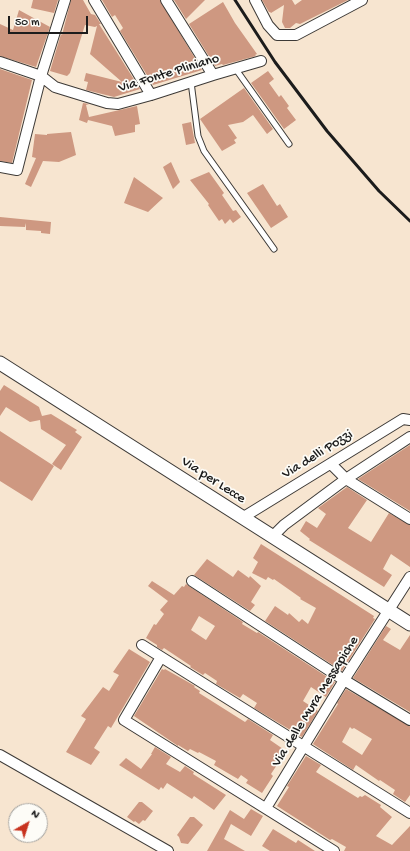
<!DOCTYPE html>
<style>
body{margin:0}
#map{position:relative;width:410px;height:851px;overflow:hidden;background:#f7e5d0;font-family:"Gochi Hand",sans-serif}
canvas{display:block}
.north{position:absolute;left:8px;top:803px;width:40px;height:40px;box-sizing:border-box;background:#fdfcf7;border:1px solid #a3a29f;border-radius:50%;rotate:39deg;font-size:11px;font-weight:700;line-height:16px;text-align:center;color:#1c1c1c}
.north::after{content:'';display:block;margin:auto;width:14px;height:18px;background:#c8321e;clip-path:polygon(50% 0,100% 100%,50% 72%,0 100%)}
.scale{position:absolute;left:8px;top:16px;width:80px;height:18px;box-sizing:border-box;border:2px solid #1c1c1c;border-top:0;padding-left:5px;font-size:12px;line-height:14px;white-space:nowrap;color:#1c1c1c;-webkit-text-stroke:3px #fdfcf7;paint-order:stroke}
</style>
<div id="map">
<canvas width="410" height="851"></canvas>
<div class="north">N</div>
<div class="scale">50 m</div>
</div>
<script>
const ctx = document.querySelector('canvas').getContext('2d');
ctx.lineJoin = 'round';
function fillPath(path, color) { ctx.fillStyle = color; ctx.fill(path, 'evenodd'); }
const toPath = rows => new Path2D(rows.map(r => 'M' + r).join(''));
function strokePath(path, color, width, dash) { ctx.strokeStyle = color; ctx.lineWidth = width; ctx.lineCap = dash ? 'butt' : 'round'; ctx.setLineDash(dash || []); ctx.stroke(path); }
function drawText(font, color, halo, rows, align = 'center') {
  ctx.font = font + ' "Gochi Hand",sans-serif'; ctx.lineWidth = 3.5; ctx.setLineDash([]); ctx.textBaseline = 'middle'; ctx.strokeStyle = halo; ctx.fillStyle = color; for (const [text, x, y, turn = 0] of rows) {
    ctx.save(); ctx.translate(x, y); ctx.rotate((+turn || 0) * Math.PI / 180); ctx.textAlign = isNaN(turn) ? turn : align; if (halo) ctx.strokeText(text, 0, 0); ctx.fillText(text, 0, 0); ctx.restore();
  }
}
fillPath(toPath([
 [33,0,58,0,54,13,31,8],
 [71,0,83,0,91,14,95,15,101,24,99,24,140,89,114,97,86,90,88,82,84,81,86,73,122,82,90,54,97,26,95,27,85,25,70,73,67,76,50,71,61,34,62,35],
 [102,0,160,0,202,70,153,85,120,31,123,28,115,15,112,17],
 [174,0,205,0,186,19],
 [262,0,292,0,295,5,302,0,348,0,300,24,296,23,290,28,285,28,282,22,284,5,271,13,270,12,269,12],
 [223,2,235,23,257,54,255,55,256,56,223,65,222,64,215,66,189,24],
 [19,10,50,27,36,67,0,56,0,24,13,30],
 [0,69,32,80,12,163,0,161],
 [268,71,274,79,269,83,279,97,281,95,289,106,287,108,296,120,284,129,251,83],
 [244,88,273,129,267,134,253,115,243,122,228,125,237,138,234,140,236,143,222,151,200,119],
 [83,103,89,104,86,105,89,117,137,106,140,124,135,125,135,132,115,136,112,126,88,120,87,123,79,120],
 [191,122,195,143,186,145,182,124],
 [71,132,76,155,59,162,43,161,31,187,25,184,36,158,32,157,35,134,47,135,47,134],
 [171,162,180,182,173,189,163,167],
 [209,172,224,193,222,195,233,211,236,210,241,217,233,223,230,219,225,224,222,219,219,221,208,205,209,204,190,180],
 [134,177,163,198,148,212,124,203],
 [263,184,277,206,280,204,288,217,271,228,247,193],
 [0,217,51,222,50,234,41,233,41,231,26,230,26,223,25,227,0,226],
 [4,385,39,407,42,416,51,414,77,430,75,432,82,437,61,470,52,464,66,445,41,429,40,420,30,422,6,407,0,416,0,391],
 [0,431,54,466,32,501,0,481],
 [410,445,410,511,358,479],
 [347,487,367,500,348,528,371,542,389,513,410,525,410,567,391,554,383,569,392,575,384,587,309,540,310,539,300,531,306,521,317,528,326,514,318,508],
 [261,544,374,616,373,618,375,619,342,671,265,621,275,606,288,615,289,613,299,622,302,619,308,624,316,608,300,599,301,598,274,579,273,580,268,577,266,580,252,573,258,562,253,558],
 [207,559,233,577,238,570,249,578,250,576,261,586,251,602,255,605,250,611,194,575],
 [152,581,174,595,182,586,184,587,186,584,243,622,242,624,257,633,258,632,335,682,326,697,311,687,303,701,318,711,302,737,254,708,257,703,243,694,240,698,216,684,217,681,205,673,203,675,190,667,191,666,164,648,162,650,157,647,157,645,146,638,154,624,156,625,164,614,160,610,168,601,148,586],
 [199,616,215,626,206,640,191,630],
 [386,626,391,629,383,640,400,650,410,635,410,712,353,678],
 [129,649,150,662,111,728,108,726,94,748,100,752,91,765,66,752,86,719,81,716,103,687,109,691,119,675,113,672],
 [162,669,164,670,165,669,195,686,194,687,200,691,199,693,245,722,248,719,273,735,270,740,286,751,271,774,273,776,262,793,246,783,248,780,241,775,238,779,214,765,216,761,199,752,198,753,190,749,188,751,178,745,178,746,134,716],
 [346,689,410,726,410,795,405,802,393,794,395,790,380,780,379,781,356,765,353,770,313,744,338,704,337,703],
 [350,727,352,729,354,728,372,739,362,755,342,742],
 [155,747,171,757,166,764,180,772,185,766,194,772,193,774,226,795,214,810,194,796,192,799,167,783,163,789,161,787,159,790,119,765,126,758,141,769,152,754,151,754],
 [306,756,321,765,316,772,358,798,360,796,362,797,365,795,381,805,380,807,392,817,376,836,392,845,410,826,410,851,344,851,346,847,332,839,330,840,277,806,289,787,287,786],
 [139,802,142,802,153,811,145,821,143,820,139,824,135,821,134,822,127,817],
 [251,809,263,816,251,836,231,824,224,839,245,851,207,851,230,810,244,819],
 [190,817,194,817,203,825,188,844,181,843,179,837,177,835],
 [273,829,296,843,298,840,315,851,270,851,262,846]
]), '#ce9881');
const service = toPath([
 [235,68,289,144],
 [191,82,198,136,204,151,274,249]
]);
const minor = toPath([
 [94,0,151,95],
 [166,0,213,75],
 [255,0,268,25,277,35,296,35,362,0],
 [0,62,41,76,55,87,107,103,118,104,151,95,213,75,261,61],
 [0,167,17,170,41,76,65,0],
 [331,464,346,479,410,519],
 [242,518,403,419,410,420],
 [273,536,284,525,346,479,410,437],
 [192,581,344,680,410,720],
 [142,645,410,813],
 [161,657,124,720,334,851],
 [0,755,168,851],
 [266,808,344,680,410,577]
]);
const tertiary = toPath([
 [0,363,410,624]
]);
strokePath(service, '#3d3a37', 7);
strokePath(minor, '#3d3a37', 12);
strokePath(tertiary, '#3d3a37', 15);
strokePath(service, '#fff', 5);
strokePath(minor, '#fff', 10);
strokePath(tertiary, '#fff', 13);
strokePath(toPath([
 [235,0,275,62,327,131,379,191,410,221]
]), '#1c1c1c', 3);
drawText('14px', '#1c1c1c', '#fdfcf7', [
 ["Via Fonte Pliniano",169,74,-17],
 ["Via delli Pozzi",318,455,-32],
 ["Via per Lecce",213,481,33],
 ["Via delle Mura Messapiche",316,702,-58]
]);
</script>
